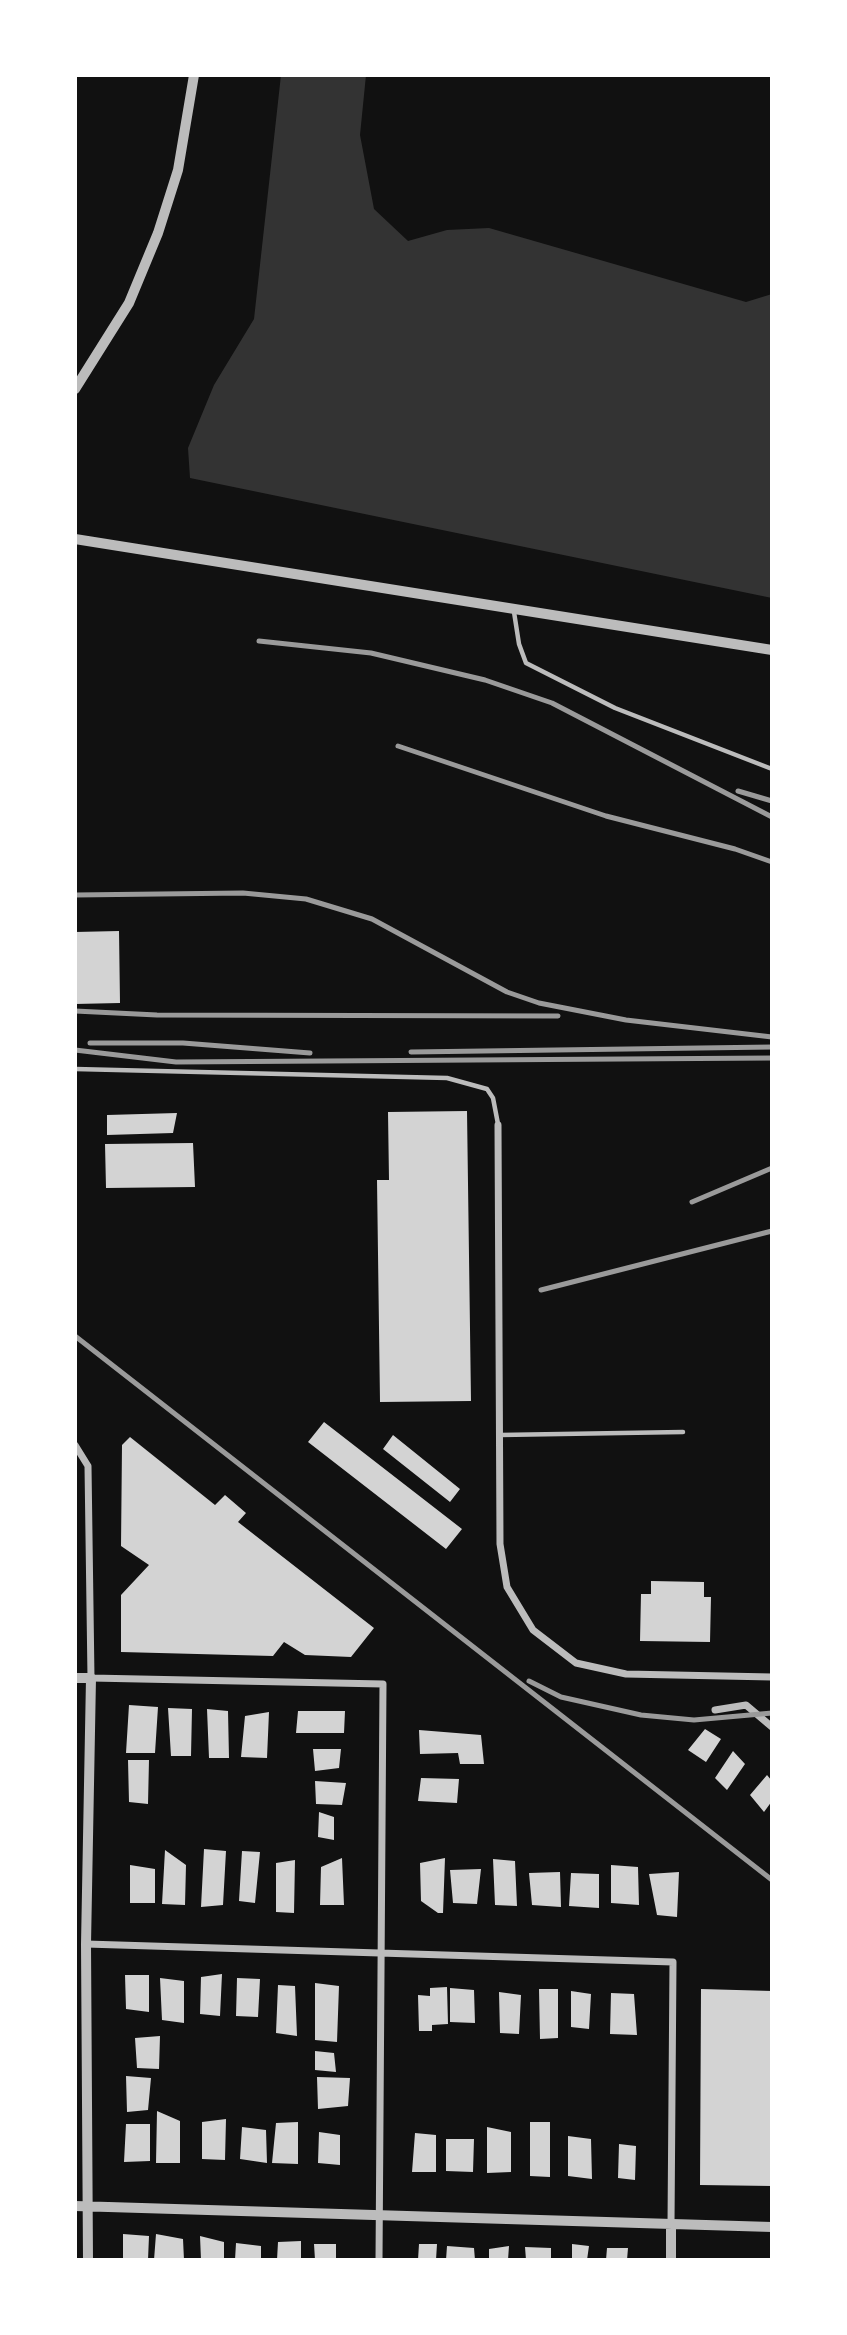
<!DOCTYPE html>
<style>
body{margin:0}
#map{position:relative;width:847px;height:2335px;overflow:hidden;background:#111;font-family:Rubik,sans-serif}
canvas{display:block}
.frame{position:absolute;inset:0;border:77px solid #fff;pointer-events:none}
</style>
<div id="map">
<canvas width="847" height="2335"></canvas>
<div class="frame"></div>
</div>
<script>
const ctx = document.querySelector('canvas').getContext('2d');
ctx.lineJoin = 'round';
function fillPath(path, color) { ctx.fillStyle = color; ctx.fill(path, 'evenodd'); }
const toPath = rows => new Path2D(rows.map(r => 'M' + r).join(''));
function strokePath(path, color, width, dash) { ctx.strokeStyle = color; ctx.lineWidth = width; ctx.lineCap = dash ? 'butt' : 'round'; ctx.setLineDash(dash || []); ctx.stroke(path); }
fillPath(toPath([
 [281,75,366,75,360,135,374,209,408,241,447,230,489,228,746,302,772,294,772,598,190,478,188,448,214,385,254,319]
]), '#333');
fillPath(toPath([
 [119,931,120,1003,75,1004,75,932],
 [467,1111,471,1401,380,1402,377,1180,389,1180,388,1112],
 [177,1113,173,1133,107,1135,107,1115],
 [193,1143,195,1187,106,1188,105,1144],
 [324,1422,462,1529,446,1549,308,1442],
 [393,1435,460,1489,450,1502,383,1449],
 [130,1437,215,1505,225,1495,246,1513,238,1522,374,1628,351,1657,305,1655,284,1642,273,1656,121,1652,121,1595,149,1565,121,1546,122,1445],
 [651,1581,704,1582,704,1597,711,1597,710,1642,640,1641,641,1594,651,1594],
 [129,1705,158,1707,155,1753,126,1753],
 [168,1708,192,1709,191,1756,171,1756],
 [207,1709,228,1711,229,1758,209,1758],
 [298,1711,345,1711,344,1733,296,1733],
 [269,1712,267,1758,241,1757,245,1716],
 [705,1729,721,1739,706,1762,688,1750],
 [419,1730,481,1735,484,1764,460,1764,458,1753,420,1754],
 [313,1749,341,1749,339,1768,315,1771],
 [733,1751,745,1764,727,1790,715,1778],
 [128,1760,149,1760,148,1804,129,1802],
 [767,1775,772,1781,772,1801,764,1812,750,1795],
 [421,1778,459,1779,457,1803,418,1801],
 [315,1781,346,1783,342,1805,316,1804],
 [319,1812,334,1817,334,1840,318,1837],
 [204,1849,226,1851,223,1905,201,1907],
 [165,1850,186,1865,185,1905,162,1904],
 [242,1851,260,1852,255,1903,239,1901],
 [342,1858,344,1905,320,1905,321,1867],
 [445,1858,443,1913,438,1913,421,1901,420,1863],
 [493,1859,515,1861,517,1906,495,1905],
 [295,1860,294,1913,276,1912,276,1863],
 [130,1865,155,1869,155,1903,130,1903],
 [611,1865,638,1867,639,1905,611,1903],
 [481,1869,477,1904,453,1903,450,1870],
 [560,1872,561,1907,532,1905,529,1873],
 [679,1872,677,1917,657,1915,649,1874],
 [571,1873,599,1874,599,1908,569,1906],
 [222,1974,220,2016,200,2014,201,1977],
 [125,1975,149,1975,149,2012,126,2009],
 [160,1978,184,1981,184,2023,162,2020],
 [237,1978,260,1979,258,2017,236,2016],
 [315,1983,339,1986,337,2042,315,2040],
 [278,1985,295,1986,297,2036,276,2033],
 [447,1987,448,2024,432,2025,432,2031,419,2031,418,1995,430,1996,430,1988],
 [450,1988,474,1990,475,2023,450,2022],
 [539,1989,558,1989,558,2038,540,2039],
 [701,1989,772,1991,772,2186,700,2185],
 [571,1991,591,1994,589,2029,571,2027],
 [499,1992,521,1995,519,2034,500,2033],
 [611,1993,634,1994,637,2035,610,2034],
 [160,2036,159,2069,137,2068,135,2038],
 [315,2051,334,2053,336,2072,315,2070],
 [126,2076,151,2078,148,2110,127,2112],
 [317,2077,350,2078,348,2106,318,2109],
 [157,2111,180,2121,180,2163,156,2163],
 [226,2119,225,2160,202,2159,202,2122],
 [298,2122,298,2164,272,2163,276,2123],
 [530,2122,550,2122,550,2177,530,2176],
 [126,2124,150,2124,150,2161,124,2162],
 [242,2127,266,2130,267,2163,240,2159],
 [487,2127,511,2132,511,2172,487,2173],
 [319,2132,340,2135,340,2165,318,2163],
 [415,2133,436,2135,436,2172,412,2172],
 [568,2136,591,2139,592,2179,568,2176],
 [446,2139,474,2139,473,2172,446,2171],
 [619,2144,636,2146,635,2180,618,2178],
 [123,2234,149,2236,148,2260,123,2260],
 [156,2234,183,2239,184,2260,154,2260],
 [200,2236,224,2242,224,2260,201,2260],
 [301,2241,301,2260,277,2260,278,2242],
 [236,2243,261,2246,261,2260,235,2260],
 [314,2244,336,2244,336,2260,315,2260],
 [419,2244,437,2244,436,2260,418,2260],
 [572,2244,589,2246,587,2260,572,2260],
 [447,2246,474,2248,475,2260,446,2260],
 [509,2246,508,2260,489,2260,489,2249],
 [525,2247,551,2248,551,2260,526,2260],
 [607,2248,628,2248,627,2260,606,2260]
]), '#d3d3d3');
strokePath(toPath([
 [514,612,519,644,526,663,615,708,772,769],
 [75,1069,447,1078,487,1089,493,1098,498,1124],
 [500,1435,683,1432]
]), '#bcbcbc', 4.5);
strokePath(toPath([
 [498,1125,500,1544,507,1587,533,1630,576,1663,626,1674,772,1677],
 [75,1445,88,1466,91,1678,383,1684,379,2260],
 [715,1710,746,1705,772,1727],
 [86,1944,673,1962,671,2224]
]), '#bcbcbc', 7);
strokePath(toPath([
 [75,389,129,303,158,233,178,170,194,75],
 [75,539,772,650],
 [75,1678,91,1678,86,1944,88,2260],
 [75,2206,772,2227],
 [671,2260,671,2224]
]), '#bcbcbc', 10);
strokePath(toPath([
 [259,641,371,653,485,680,552,703,772,817],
 [398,746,606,816,735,849,772,862],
 [738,791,772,801],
 [75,895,243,893,306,899,372,919,507,992,539,1003,626,1020,772,1037],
 [75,1011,157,1015,558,1016],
 [90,1043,183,1043,310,1053],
 [75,1050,176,1062,772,1058],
 [411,1052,772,1047],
 [692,1202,772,1168],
 [541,1290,772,1231],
 [75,1336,772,1880],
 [529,1681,561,1697,641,1715,694,1720,772,1713]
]), '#9a9a9a', 5);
</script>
